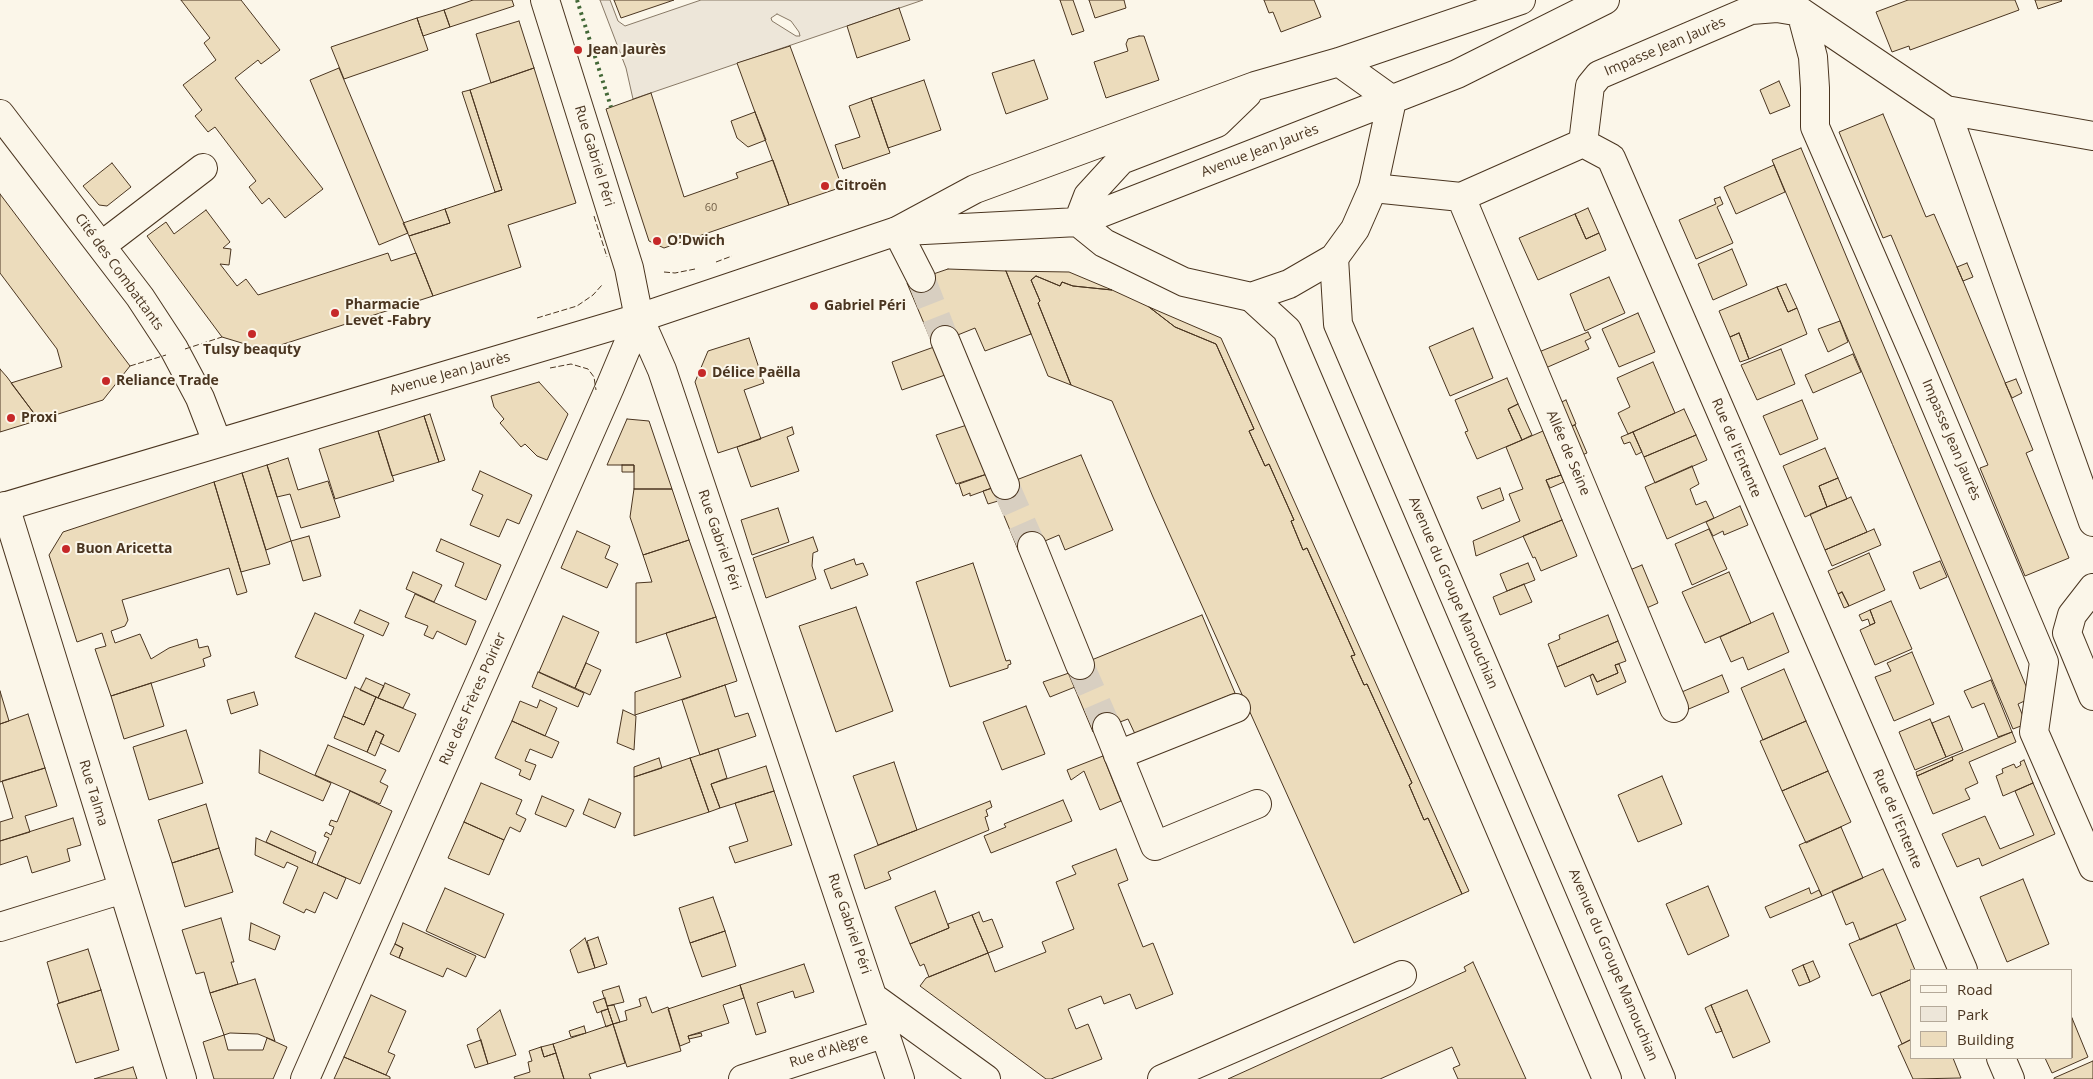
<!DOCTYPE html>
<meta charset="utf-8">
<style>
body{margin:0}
#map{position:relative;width:2093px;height:1079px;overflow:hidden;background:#fbf6e9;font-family:"Open Sans",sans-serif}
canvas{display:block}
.legend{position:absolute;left:1910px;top:969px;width:162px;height:90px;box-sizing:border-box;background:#fbf6e9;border:1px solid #b4a999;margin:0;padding:6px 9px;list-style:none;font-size:15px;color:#4a3520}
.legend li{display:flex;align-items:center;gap:10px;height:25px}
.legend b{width:25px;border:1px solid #b4a999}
</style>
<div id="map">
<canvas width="2093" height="1079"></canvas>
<ul class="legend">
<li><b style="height:6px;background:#fbf6e9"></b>Road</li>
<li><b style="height:14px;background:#ede6d9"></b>Park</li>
<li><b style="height:14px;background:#ecdcbc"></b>Building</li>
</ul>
</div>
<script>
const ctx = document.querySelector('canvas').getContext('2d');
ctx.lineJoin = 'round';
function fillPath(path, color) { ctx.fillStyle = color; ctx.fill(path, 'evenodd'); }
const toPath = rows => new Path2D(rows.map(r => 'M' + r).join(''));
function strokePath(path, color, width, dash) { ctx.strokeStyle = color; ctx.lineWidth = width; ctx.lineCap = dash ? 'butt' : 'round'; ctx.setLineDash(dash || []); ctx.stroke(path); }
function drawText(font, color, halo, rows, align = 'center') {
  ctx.font = font + ' "Open Sans",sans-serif'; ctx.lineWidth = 4; ctx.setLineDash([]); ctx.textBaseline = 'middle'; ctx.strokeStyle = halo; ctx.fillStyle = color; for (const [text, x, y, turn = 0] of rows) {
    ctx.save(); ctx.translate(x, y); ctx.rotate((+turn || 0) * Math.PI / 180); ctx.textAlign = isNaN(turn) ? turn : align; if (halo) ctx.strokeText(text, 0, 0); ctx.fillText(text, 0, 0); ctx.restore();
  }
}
const green = toPath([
 [600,0,610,0,618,21,625,26,701,0,923,0,633,99,626,68,600,0],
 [777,14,791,21,799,32,800,36,796,36,772,21,771,18,777,14]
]);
fillPath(green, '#ede6d9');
strokePath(green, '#887966', 1);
const building = toPath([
 [181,0,241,0,280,50,261,64,258,60,235,78,323,189,285,218,269,198,262,204,249,187,256,181,215,127,208,132,195,116,202,110,183,85,216,60,204,43,210,38,181,0],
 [473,0,512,0,514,6,450,27,444,10,473,0],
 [614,0,674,0,621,18,614,0],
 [1060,0,1073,0,1084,31,1072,35,1060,0],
 [1089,0,1124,0,1126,8,1095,18,1089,0],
 [1264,0,1314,0,1321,17,1281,32,1273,12,1269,13,1264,0],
 [1908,0,2015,0,2019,10,1910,50,1909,46,1892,52,1876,12,1908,0],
 [2035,0,2061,0,2062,1,2038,9,2035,0],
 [899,8,910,40,857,58,847,26,899,8],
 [444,10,450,27,423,36,417,18,444,10],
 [417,18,428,50,344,79,331,47,417,18],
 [519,21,534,68,491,83,476,34,519,21],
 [1139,36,1144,36,1159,80,1106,98,1094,62,1128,51,1126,44,1128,39,1139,36],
 [790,46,842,187,789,205,737,63,790,46],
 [1034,60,1048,99,1006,114,992,73,1034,60],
 [339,68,408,233,379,245,310,80,339,68],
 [534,68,576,203,508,225,521,267,433,296,409,236,450,223,445,209,502,190,470,90,534,68],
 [924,80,941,130,888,148,871,98,924,80],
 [1779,81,1790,106,1770,114,1760,90,1779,81],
 [470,90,502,190,495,192,462,92,470,90],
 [651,93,684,197,738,178,736,173,773,160,789,205,664,248,649,241,606,109,651,93],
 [871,98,890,153,843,169,835,145,860,137,849,106,871,98],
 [755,112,766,140,748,147,737,138,731,121,755,112],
 [1883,114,1926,217,1934,214,1963,281,2033,450,2026,453,2069,558,2025,576,1980,468,1988,465,1891,235,1883,238,1839,132,1883,114],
 [1801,148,2031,698,2018,704,2026,724,2013,729,1772,160,1801,148],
 [112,163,131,187,107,206,99,205,83,186,112,163],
 [1774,165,1785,192,1736,214,1724,187,1774,165],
 [0,194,130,366,103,400,39,420,11,383,62,367,57,349,0,273,0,194],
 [1720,197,1723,204,1717,207,1733,243,1696,259,1679,220,1716,204,1714,199,1720,197],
 [1588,208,1599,233,1586,239,1575,214,1588,208],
 [445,209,450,223,409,236,403,223,445,209],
 [206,210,230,242,223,248,231,249,229,265,220,264,237,286,246,279,258,295,388,253,391,261,416,253,433,296,265,350,222,337,147,236,166,222,174,234,206,210],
 [1575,214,1586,239,1599,233,1606,250,1538,280,1519,238,1575,214],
 [1732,249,1747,285,1713,300,1698,264,1732,249],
 [1967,263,1973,277,1963,281,1957,267,1967,263],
 [948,269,1006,271,1031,334,985,351,975,328,933,345,907,283,948,269],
 [1006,271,1069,272,1112,290,1073,286,1062,282,1060,286,1036,276,1031,280,1040,301,1038,303,1071,385,1048,376,1006,271],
 [1036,276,1060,286,1062,282,1073,286,1112,290,1149,307,1175,327,1216,344,1254,429,1249,431,1265,466,1269,464,1294,520,1291,521,1303,550,1307,548,1355,655,1351,656,1364,685,1367,684,1412,783,1409,785,1424,820,1428,818,1462,894,1354,943,1153,497,1112,401,1071,385,1038,303,1040,301,1031,280,1036,276],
 [1609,277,1625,313,1585,331,1570,294,1609,277],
 [1786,284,1797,308,1788,312,1777,287,1786,284],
 [1777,287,1788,312,1797,308,1807,334,1749,359,1739,333,1730,337,1719,311,1777,287],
 [1149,307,1221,338,1469,891,1462,894,1428,818,1424,820,1409,785,1412,783,1367,684,1364,685,1351,656,1355,655,1307,548,1303,550,1291,521,1294,520,1269,464,1265,466,1249,431,1254,429,1216,344,1175,327,1149,307],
 [1638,313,1655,352,1619,367,1602,329,1638,313],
 [1840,321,1848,342,1828,352,1818,329,1840,321],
 [1473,328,1493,378,1450,396,1429,347,1473,328],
 [1588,332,1591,338,1585,341,1589,349,1541,370,1534,354,1588,332],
 [1739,333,1749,359,1740,362,1730,337,1739,333],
 [749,338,764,383,744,390,761,439,718,453,695,382,708,351,749,338],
 [934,347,945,375,902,390,892,362,934,347],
 [1781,349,1795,384,1757,400,1741,365,1781,349],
 [1853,354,1861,372,1813,393,1805,375,1853,354],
 [1653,362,1675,413,1628,434,1618,413,1630,407,1617,378,1653,362],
 [0,369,7,377,39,420,0,432,0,369],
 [1507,378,1518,404,1508,409,1522,440,1477,459,1465,432,1468,431,1455,400,1507,378],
 [2016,379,2022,393,2012,398,2005,383,2016,379],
 [539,382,568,414,547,460,537,456,525,444,521,447,500,423,504,419,494,407,491,396,539,382],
 [1566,400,1576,424,1566,429,1555,405,1566,400],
 [1802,400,1818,439,1780,455,1763,416,1802,400],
 [1518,404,1532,435,1522,440,1508,409,1518,404],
 [1684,409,1696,435,1644,457,1633,432,1684,409],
 [430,414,445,460,439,462,424,416,430,414],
 [424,416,439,462,392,476,378,431,424,416],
 [627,419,649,421,672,489,634,489,634,465,607,465,627,419],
 [967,425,987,474,956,484,936,435,967,425],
 [1575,425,1587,453,1577,457,1566,429,1575,425],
 [792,427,794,434,787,437,799,471,751,487,737,447,792,427],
 [378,431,394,481,335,499,319,449,378,431],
 [1543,431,1561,475,1546,480,1562,520,1476,556,1473,541,1520,521,1509,494,1523,489,1506,447,1543,431],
 [1633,432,1642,452,1636,455,1630,442,1624,444,1621,437,1633,432],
 [1696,435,1707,460,1655,483,1644,457,1696,435],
 [1825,448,1838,478,1819,486,1827,507,1805,517,1783,466,1825,448],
 [1081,455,1113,530,1065,550,1059,535,1019,552,993,489,1081,455],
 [288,458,298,490,328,481,340,517,301,528,290,494,277,497,267,465,288,458],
 [267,465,291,541,266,550,242,473,267,465],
 [622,465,634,465,634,472,622,472,622,465],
 [1692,466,1699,484,1690,489,1696,505,1706,501,1714,518,1667,539,1645,487,1692,466],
 [480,471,532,495,519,524,507,519,499,537,470,525,483,495,472,490,480,471],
 [242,473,270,564,241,572,214,482,242,473],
 [987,474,992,488,970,496,970,493,963,496,959,484,987,474],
 [1561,475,1564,482,1550,488,1546,480,1561,475],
 [1838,478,1847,499,1827,507,1819,486,1838,478],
 [214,482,247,592,237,595,229,568,122,600,128,620,125,626,111,631,115,643,140,634,151,659,169,648,197,639,199,648,208,646,211,656,203,659,205,666,111,696,95,649,106,646,102,633,77,642,49,555,63,532,214,482],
 [992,488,998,501,988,504,983,491,992,488],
 [1500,488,1504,500,1482,509,1477,497,1500,488],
 [634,489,672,489,689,540,643,555,630,517,634,489],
 [1851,497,1867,532,1825,550,1810,514,1851,497],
 [1740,506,1748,525,1724,535,1723,531,1713,536,1706,522,1740,506],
 [778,508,789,542,752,555,741,520,778,508],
 [1562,520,1577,556,1541,571,1535,557,1533,558,1523,536,1562,520],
 [1709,529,1727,569,1692,585,1675,544,1709,529],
 [1874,529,1881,545,1832,566,1825,550,1874,529],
 [577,531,610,546,605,558,618,564,607,588,561,568,577,531],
 [309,536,321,576,303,581,291,541,309,536],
 [813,537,818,551,813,553,812,566,816,579,766,598,753,558,813,537],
 [441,539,501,565,486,600,455,586,464,563,436,551,441,539],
 [689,540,716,617,636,643,636,583,652,582,643,555,689,540],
 [1869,553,1885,590,1849,606,1842,592,1838,594,1828,571,1869,553],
 [854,559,856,565,863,563,868,575,831,589,824,570,854,559],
 [1940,561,1947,577,1920,589,1913,572,1940,561],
 [973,563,1006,661,1010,660,1011,664,1008,665,1008,668,950,687,916,582,973,563],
 [1528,563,1535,580,1507,591,1500,574,1528,563],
 [1642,565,1658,603,1642,610,1625,572,1642,565],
 [413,572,442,585,434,602,406,589,413,572],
 [1729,572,1751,623,1705,643,1682,592,1729,572],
 [1524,584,1532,602,1500,615,1493,597,1524,584],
 [1842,592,1849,606,1844,608,1838,594,1842,592],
 [415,594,476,621,466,645,437,631,433,639,424,635,428,626,405,617,415,594],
 [1891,601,1912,649,1875,665,1860,630,1875,623,1870,610,1891,601],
 [856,607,893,711,836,732,799,626,856,607],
 [360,610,389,623,383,636,354,623,360,610],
 [1870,610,1875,623,1870,625,1868,619,1862,621,1859,615,1870,610],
 [315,613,364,635,346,679,295,657,315,613],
 [1773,613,1789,652,1748,670,1743,657,1731,662,1720,637,1773,613],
 [1202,615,1235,693,1135,734,1128,719,1093,732,1067,670,1202,615],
 [1608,615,1618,641,1557,667,1548,644,1560,639,1559,635,1608,615],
 [563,616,599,632,575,688,539,672,563,616],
 [716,617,737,681,635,715,635,692,681,677,666,633,716,617],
 [1618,641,1626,661,1615,665,1618,673,1597,682,1593,674,1565,687,1557,667,1618,641],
 [1912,652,1934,704,1894,721,1875,677,1891,671,1887,663,1912,652],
 [586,663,601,670,590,695,575,688,586,663],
 [1619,664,1626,682,1597,695,1590,676,1593,674,1597,682,1618,673,1615,665,1619,664],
 [1784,669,1806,721,1763,740,1741,688,1784,669],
 [538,672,584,693,578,707,532,687,538,672],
 [1069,673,1075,687,1050,697,1043,682,1069,673],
 [1722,675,1729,692,1684,711,1677,694,1722,675],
 [366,678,384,686,378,698,360,690,366,678],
 [1991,680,2012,732,1998,737,1984,703,1972,708,1964,691,1991,680],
 [151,683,164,726,124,739,111,696,151,683],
 [385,683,410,694,403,708,378,698,385,683],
 [725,685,735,717,748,713,756,736,700,755,682,700,725,685],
 [355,687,376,697,364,725,343,716,355,687],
 [0,691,9,721,0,724,0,691],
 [254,692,258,705,231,714,227,700,254,692],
 [376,697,416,714,399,752,380,743,384,735,376,731,367,752,334,738,343,716,364,725,376,697],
 [540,700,557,708,545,736,512,721,520,701,537,708,540,700],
 [1026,706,1045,754,1002,770,983,722,1026,706],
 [623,710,636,716,634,750,617,743,623,710],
 [28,714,45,768,0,782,0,724,28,714],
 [1949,716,1963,750,1946,757,1932,723,1949,716],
 [1930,719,1946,757,1915,770,1899,732,1930,719],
 [512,721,559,742,552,758,530,749,525,761,536,765,530,780,519,775,521,770,495,758,512,721],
 [1806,721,1828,771,1782,791,1760,741,1806,721],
 [186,730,203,783,149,800,133,747,186,730],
 [376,731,384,735,375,756,367,752,376,731],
 [2012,732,2016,742,1969,762,1978,783,1965,789,1970,799,1933,814,1917,776,1953,760,1952,757,2012,732],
 [328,745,386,770,380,782,388,786,380,804,315,775,328,745],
 [718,749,727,778,711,784,720,808,709,812,690,758,718,749],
 [260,750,331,783,323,801,259,773,260,750],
 [1103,756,1121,801,1100,810,1084,771,1071,780,1067,770,1103,756],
 [1952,757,1953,760,1917,776,1916,772,1952,757],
 [659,758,662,768,634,777,634,767,659,758],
 [690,758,709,812,634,836,634,777,690,758],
 [2024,760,2033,783,2003,796,1996,776,2003,773,2002,769,2014,764,2016,768,2021,765,2020,762,2024,760],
 [894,762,917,830,878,845,853,776,894,762],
 [766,766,774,791,720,808,711,784,766,766],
 [45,768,57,806,25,816,30,832,0,841,0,822,13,818,2,781,45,768],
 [1828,771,1851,822,1806,843,1782,791,1828,771],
 [1662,776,1682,824,1638,842,1618,795,1662,776],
 [481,783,522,800,516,814,526,819,520,832,510,827,504,840,464,822,481,783],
 [2033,783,2055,834,1982,866,1979,858,1957,867,1942,834,1985,816,2000,849,2034,835,2015,791,2033,783],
 [350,791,392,811,360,884,317,865,329,838,324,836,326,832,331,835,334,827,329,825,331,820,337,822,350,791],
 [774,791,792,845,735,863,729,847,748,841,735,803,774,791],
 [542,796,574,810,566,827,535,814,542,796],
 [589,799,621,813,615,828,583,814,589,799],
 [1063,800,1072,821,991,853,984,836,1006,827,1004,824,1063,800],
 [990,801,992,807,986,810,988,816,985,817,989,830,888,872,891,879,865,889,854,855,990,801],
 [206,804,219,848,172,863,158,820,206,804],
 [73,818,81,845,67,849,70,861,32,873,27,856,0,865,0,841,73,818],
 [464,822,504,840,489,875,448,858,464,822],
 [1841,827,1863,878,1822,896,1799,845,1841,827],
 [271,831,316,852,312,863,266,842,271,831],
 [256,838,346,878,337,899,324,892,315,913,306,909,304,913,283,903,298,867,287,862,284,868,255,855,256,838],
 [219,848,233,892,185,907,172,863,219,848],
 [1116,849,1128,880,1118,884,1143,947,1153,943,1173,994,1136,1009,1130,994,1104,1004,1101,996,1068,1009,1076,1029,1088,1024,1102,1059,1051,1079,1046,1079,920,986,926,978,988,953,995,972,1046,952,1042,942,1074,929,1056,882,1076,874,1072,866,1116,849],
 [1883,869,1906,920,1860,940,1853,922,1846,925,1832,891,1883,869],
 [2023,879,2049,944,2007,962,1980,897,2023,879],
 [1708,886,1729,936,1688,955,1666,904,1708,886],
 [445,888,504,914,485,958,426,931,445,888],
 [1809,888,1811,894,1819,890,1822,896,1770,918,1765,907,1809,888],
 [935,891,949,928,910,944,895,907,935,891],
 [713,897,725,931,690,943,679,908,713,897],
 [979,912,983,922,992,919,1003,947,988,953,972,915,979,912],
 [972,915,988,953,929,977,924,964,920,966,910,944,949,928,948,924,972,915],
 [221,918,234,962,231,962,238,984,210,993,204,972,196,974,182,930,221,918],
 [251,923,280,936,275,950,249,940,251,923],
 [403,923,476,956,466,977,447,968,443,977,399,958,403,948,395,944,403,923],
 [1896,924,1915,970,1912,970,1912,979,1872,996,1849,944,1896,924],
 [725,931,736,966,702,977,690,943,725,931],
 [598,937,607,964,595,968,587,941,598,937],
 [585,938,595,968,578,973,570,950,585,938],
 [395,944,403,948,399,958,390,954,395,944],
 [88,949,101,990,59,1003,47,962,88,949],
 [1813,961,1820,977,1810,982,1803,965,1813,961],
 [1473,962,1526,1079,1458,1079,1453,1068,1460,1065,1452,1047,1380,1079,1228,1079,1466,971,1464,967,1473,962],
 [804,964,814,992,795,998,793,991,757,1003,766,1032,756,1035,740,985,804,964],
 [1803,965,1810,982,1799,986,1792,970,1803,965],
 [255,979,275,1041,258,1034,230,1033,224,1035,210,993,255,979],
 [1912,979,1912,1039,1902,1044,1880,993,1912,979],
 [740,985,744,998,723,1005,729,1023,688,1036,690,1042,680,1046,668,1009,740,985],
 [619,986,624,1002,607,1006,602,991,619,986],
 [101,990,119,1050,76,1063,57,1004,101,990],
 [1747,990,1770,1042,1733,1058,1711,1005,1747,990],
 [371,995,406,1011,388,1052,395,1055,386,1075,344,1057,371,995],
 [646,997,652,1013,668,1007,681,1051,627,1067,613,1024,627,1020,625,1011,641,1006,639,999,646,997],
 [605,998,608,1009,597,1013,593,1002,605,998],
 [614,1005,620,1022,613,1024,607,1006,614,1005],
 [1711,1005,1722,1031,1716,1033,1705,1008,1711,1005],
 [608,1009,613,1024,606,1027,601,1011,608,1009],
 [500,1010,516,1055,488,1064,477,1029,500,1010],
 [2072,1018,2088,1057,2052,1073,2045,1058,2072,1058,2072,1018],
 [613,1024,625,1063,589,1074,591,1079,564,1079,553,1044,613,1024],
 [584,1026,586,1033,571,1037,569,1031,584,1026],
 [701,1033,702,1036,689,1039,688,1036,701,1033],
 [224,1035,228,1050,263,1050,267,1038,287,1047,273,1079,214,1079,203,1042,224,1035],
 [1912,1039,1912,1058,1953,1058,1961,1078,1913,1079,1898,1046,1912,1039],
 [481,1040,488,1064,475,1068,467,1045,481,1040],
 [553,1044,556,1053,544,1057,541,1047,553,1044],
 [541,1047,544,1057,556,1053,564,1079,515,1079,514,1077,530,1072,528,1062,532,1061,529,1051,541,1047],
 [344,1057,388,1076,390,1077,390,1079,334,1079,344,1057],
 [2093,1061,2093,1079,2054,1079,2054,1078,2093,1061],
 [133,1067,137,1079,94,1079,133,1067]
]);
fillPath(building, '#ecdcbc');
strokePath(building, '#4a3520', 1);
strokePath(toPath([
 [921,278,945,340],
 [1005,485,1032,546],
 [1080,665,1107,727]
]), '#d8cfc1', 28, [28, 14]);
const minor = toPath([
 [545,0,629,268,639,318,662,370,900,1079],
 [1801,12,1813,57,1815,88,1815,127,1916,359,2044,662,2034,732,2093,867],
 [1946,110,2093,522],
 [0,114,140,297,174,349,200,398,217,442],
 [1583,143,1611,158,1963,970],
 [1583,143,1590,86,1599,75,1751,10,1777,8,1801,12,1946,110,2093,136],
 [1373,188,1461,197,1583,143],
 [1461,197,1674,708],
 [897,231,921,278],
 [101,246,203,168],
 [1334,258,1338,324,1661,1079],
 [1251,297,1287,330,1607,1079],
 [945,340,1005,485],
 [5,506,182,1079],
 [1032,546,1080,665],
 [2093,588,2072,615,2067,633,2093,696],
 [1107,727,1155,846,1257,804],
 [1118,755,1236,708],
 [0,927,123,889],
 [874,998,986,1079],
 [2001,1058,2010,1079],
 [305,1079,610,387,639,318],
 [743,1079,886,1033],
 [1162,1079,1402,975]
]);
const major = toPath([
 [1339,62,1392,100],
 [1078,222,1104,243,1184,282,1251,297,1289,284,1334,258,1355,229,1373,188,1392,100],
 [1078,222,1088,196,1121,160,1217,123,1247,94],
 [905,231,1078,222,1457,74,1605,0],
 [0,508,639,318,897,231,975,189,1255,86,1339,62,1521,0]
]);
strokePath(minor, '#4a3520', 30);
strokePath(major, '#4a3520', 30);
strokePath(minor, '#fbf6e9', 28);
strokePath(major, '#fbf6e9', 28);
strokePath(toPath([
 [577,0,611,107]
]), '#436837', 4, [2.5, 4]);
strokePath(toPath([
 [594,216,607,257],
 [716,262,732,256],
 [664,272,675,273,695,269],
 [537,318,577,306,593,295,602,285],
 [185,349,222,337],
 [130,366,166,355],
 [550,368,571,364,588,369,594,377,596,390]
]), '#4a3520', 1, [6, 2.5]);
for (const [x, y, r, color] of [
 [578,50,5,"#c62828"],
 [825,186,5,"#c62828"],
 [657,241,5,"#c62828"],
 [814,306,5,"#c62828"],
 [335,313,5,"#c62828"],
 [252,334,5,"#c62828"],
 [702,373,5,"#c62828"],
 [106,381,5,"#c62828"],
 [11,418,5,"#c62828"],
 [66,549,5,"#c62828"]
]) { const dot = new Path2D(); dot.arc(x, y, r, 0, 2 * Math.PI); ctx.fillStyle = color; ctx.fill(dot); strokePath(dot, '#fbf6e9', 2); }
drawText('11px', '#725f47', null, [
 ["60",711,208]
]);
drawText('14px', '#4a3520', '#fbf6e9', [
 ["Impasse Jean Jaurès",1665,47,-23],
 ["Avenue Jean Jaurès",1260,151,-21],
 ["Rue Gabriel Péri",594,156,73],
 ["Cité des Combattants",119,272,54],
 ["Avenue Jean Jaurès",450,374,-16],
 ["Impasse Jean Jaurès",1951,440,67],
 ["Rue de l'Entente",1736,448,67],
 ["Allée de Seine",1568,453,67],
 ["Rue Gabriel Péri",719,540,71],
 ["Avenue du Groupe Manouchian",1453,593,67],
 ["Rue des Frères Poirier",473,699,-66],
 ["Rue Talma",93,793,73],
 ["Rue de l'Entente",1897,819,67],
 ["Rue Gabriel Péri",849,924,71],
 ["Avenue du Groupe Manouchian",1613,965,67],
 ["Rue d'Alègre",829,1051,-18]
]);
drawText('bold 14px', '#4a3520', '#fbf6e9', [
 ["Jean Jaurès",588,50],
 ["Citroën",835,186],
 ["O'Dwich",667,241],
 ["Pharmacie",345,305],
 ["Levet -Fabry",345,321],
 ["Gabriel Péri",824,306],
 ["Tulsy beaquty",252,350,"center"],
 ["Délice Paëlla",712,373],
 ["Reliance Trade",116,381],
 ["Proxi",21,418],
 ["Buon Aricetta",76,549]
], 'left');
</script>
